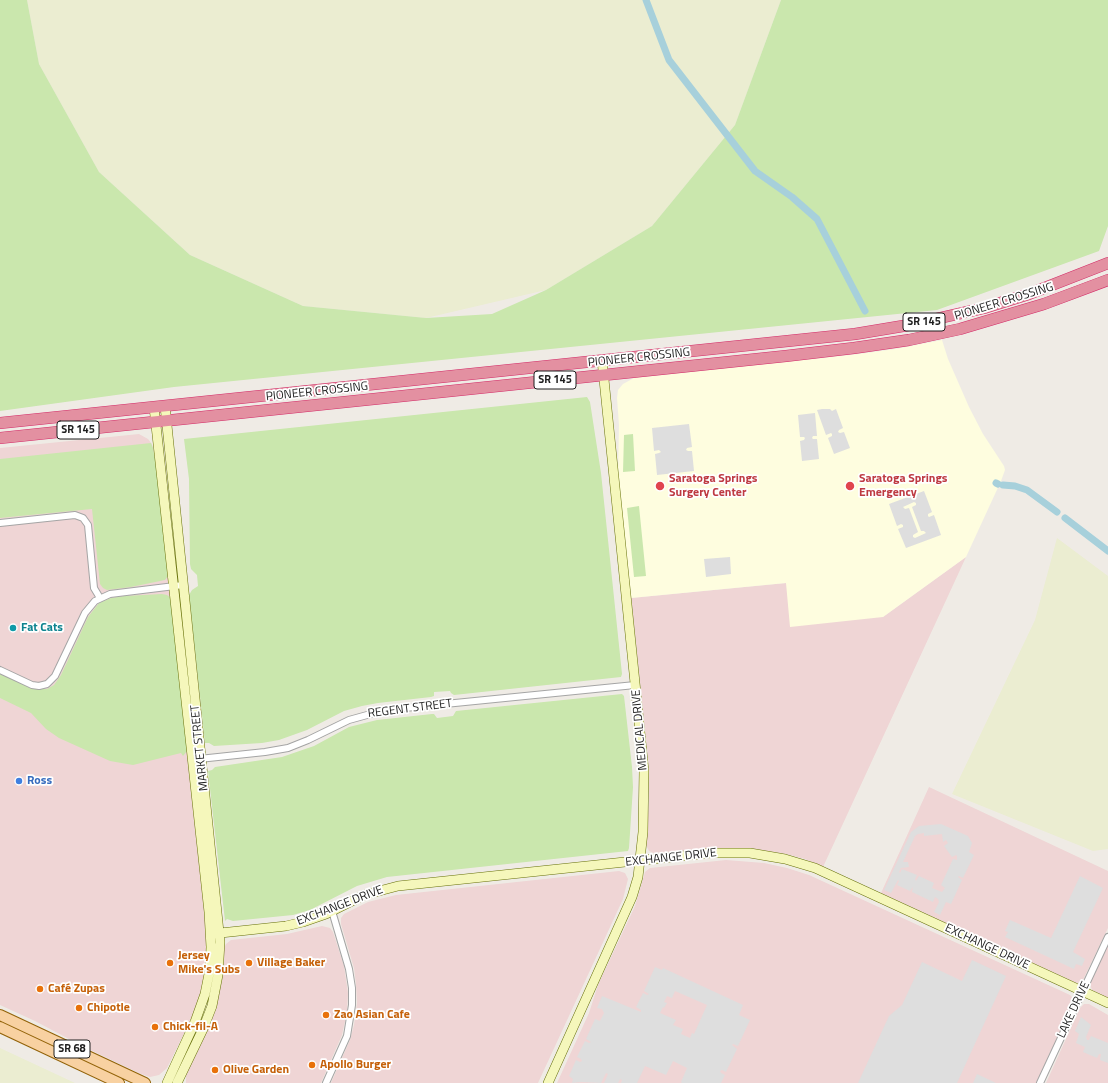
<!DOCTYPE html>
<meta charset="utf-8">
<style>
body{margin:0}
canvas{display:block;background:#efebe5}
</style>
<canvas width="1108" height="1083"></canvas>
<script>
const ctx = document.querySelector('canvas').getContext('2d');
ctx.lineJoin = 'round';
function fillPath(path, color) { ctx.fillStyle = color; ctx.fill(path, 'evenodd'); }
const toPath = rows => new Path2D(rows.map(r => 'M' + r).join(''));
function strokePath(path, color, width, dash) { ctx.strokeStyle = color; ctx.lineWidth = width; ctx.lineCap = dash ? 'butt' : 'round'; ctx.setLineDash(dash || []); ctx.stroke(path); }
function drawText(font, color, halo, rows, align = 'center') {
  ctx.font = font + ' "Titillium Web",sans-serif'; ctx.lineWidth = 3.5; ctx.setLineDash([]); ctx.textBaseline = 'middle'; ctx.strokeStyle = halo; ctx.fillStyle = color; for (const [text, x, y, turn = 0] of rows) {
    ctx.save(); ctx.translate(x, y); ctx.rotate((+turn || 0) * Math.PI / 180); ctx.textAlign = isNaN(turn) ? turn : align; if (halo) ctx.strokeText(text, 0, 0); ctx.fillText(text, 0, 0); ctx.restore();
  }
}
fillPath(toPath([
 [139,434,148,439,152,444,159,484,207,938,207,965,201,999,167,1068,159,1075,150,1077,141,1074,86,1048,35,1021,0,1005,0,448],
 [966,557,823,867,805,859,786,854,749,848,712,848,656,854,649,851,646,845,649,801,649,767,631,598,786,583,883,617],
 [929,787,1108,871,1108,928,1082,982,1076,983,881,893],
 [726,860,764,863,787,868,809,875,1070,995,1073,998,1073,1004,1036,1083,557,1083,589,1013,598,985,635,906,645,872,650,868],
 [619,871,625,873,628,879,623,899,538,1083,331,1083,350,1040,354,1025,357,1003,356,984,354,968,341,924,341,918,344,914,368,902,396,895],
 [322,926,330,928,333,932,344,966,348,993,347,1012,342,1035,321,1083,186,1083,186,1073,204,1036,215,1010,221,983,224,948,226,944,231,940,287,934],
 [1108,945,1108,998,1092,990,1090,984],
 [1084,1004,1089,1004,1108,1015,1108,1083,1046,1083,1080,1008]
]), '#efd5d5');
fillPath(toPath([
 [942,340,948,359,969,407,983,434,1004,466,1005,470,1001,481,966,557,883,617,790,627,786,583,631,598,618,475,619,425,617,398,618,390,623,384,634,378,859,354,895,349]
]), '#fefddf');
fillPath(toPath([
 [27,0,781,0,735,125,652,226,546,290,426,318,303,306,190,255,99,172,39,64],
 [1057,538,1108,576,1108,849,1093,851,952,794,1035,620],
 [0,1048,75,1083,0,1083]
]), '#ebedd1');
fillPath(toPath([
 [0,0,27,0,39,64,99,172,190,255,303,306,426,318,492,314,546,290,652,226,735,125,781,0,1108,0,1108,226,1099,251,937,310,174,387,0,411],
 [587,397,590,402,601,473,622,674,621,677,454,695,451,693,450,691,434,692,434,696,431,697,378,703,362,706,344,711,307,730,279,740,262,743,214,746,209,743,205,743,189,595,192,590,198,586,197,575,191,569,190,564,189,479,184,439],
 [633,434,635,471,623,472,624,435],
 [151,443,153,448,160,486,168,576,165,580,131,587,107,590,103,588,100,584,92,509,0,518,0,459],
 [639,506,646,576,634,577,627,508],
 [162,594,167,595,171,598,187,751,183,756,181,753,133,765,110,761,59,738,46,729,31,713,0,698,0,674,34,689,47,689,54,685,61,675,88,617,99,603,111,598,124,596],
 [622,694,624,696,632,767,633,787,629,848,628,851,387,877,357,886,310,910,293,915,233,921,227,919,225,921,208,771,212,770,215,767,282,757,314,746,349,727,377,720,432,714,434,714,437,718,453,716,456,711]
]), '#cae7ad');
fillPath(toPath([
 [822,409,830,409,832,411,836,409,843,428,839,430,838,432,840,433,844,432,850,448,834,454,828,438,832,436,832,434,831,433,826,435,817,410],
 [815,413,817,436,813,436,812,438,813,439,817,439,819,459,802,461,800,441,804,440,805,438,804,437,800,437,798,415],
 [689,424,692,447,687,448,686,450,688,451,692,451,694,471,657,475,655,454,659,453,661,452,659,450,654,451,652,428],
 [924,491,932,512,928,514,928,516,929,517,934,515,941,535,906,548,898,529,903,527,903,525,901,524,897,526,889,504],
 [914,502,916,503,916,505,912,507,921,531,924,531,926,533,915,538,913,537,913,535,918,532,909,508,905,509,903,507],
 [730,557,731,574,706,577,704,559],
 [941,824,968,836,972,843,969,852,974,855,963,878,959,876,958,877,962,880,951,904,946,902,940,915,934,912,939,902,938,899,935,897,933,902,912,892,913,887,910,891,897,885,899,881,898,880,891,893,884,890,911,832,919,826],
 [924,833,924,836,942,834,943,842,946,840,948,843,944,846,952,857,956,855,957,856,957,860,953,859,941,885,945,888,942,892,932,888,934,883,919,876,916,881,915,879,917,875,902,869,900,873,899,872,901,868,909,867,908,862,903,862,915,836,918,834],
 [1080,876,1103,888,1073,952,1085,959,1082,966,1076,964,1074,969,1005,937,1008,932,1005,931,1010,920,1051,938],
 [972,960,1006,976,957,1083,858,1083,889,1016,902,1005,922,962,962,981],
 [655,967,662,970,663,968,743,1005,739,1015,750,1020,738,1046,733,1044,732,1045,737,1049,726,1072,722,1070,720,1071,721,1073,725,1075,721,1083,682,1083,681,1082,687,1068,673,1061,666,1075,645,1066,637,1083,621,1083,622,1080,620,1079,618,1083,604,1083,608,1074,606,1073,601,1083,581,1082,572,1083,573,1079,569,1076,576,1060,580,1062,582,1061,581,1059,577,1057,585,1041,589,1043,591,1042,586,1039,595,1019,600,1021,604,1013,602,1009,597,1008,602,996,641,1012,641,1010,636,1007,643,993,647,995,649,994,644,991],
 [675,991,707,1005,694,1034,692,1033,690,1038,681,1034,683,1029,673,1025,676,1020,660,1013,663,1007,664,1008,667,1003,664,1002,667,996,672,998],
 [1081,1017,1091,1025,1086,1037,1087,1040,1089,1040,1091,1036,1108,1043,1108,1063,1100,1060,1101,1054,1099,1054,1097,1058,1083,1052,1085,1047,1076,1043,1079,1034,1075,1031],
 [977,1074,996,1083,973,1083]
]), '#dedede');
strokePath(toPath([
 [646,0,669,60,755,171,792,197,817,219,865,311],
 [996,483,998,484],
 [1003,485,1015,486,1027,490,1057,512],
 [1065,518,1108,551]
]), '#a7d0db', 7);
const street = toPath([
 [0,523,75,515,83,518,88,525,94,588,100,598],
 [0,670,32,685,39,686,47,684,55,676,85,613,95,601,110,594,183,585],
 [199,759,265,752,288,748,308,740,349,720,385,710,635,685],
 [326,1083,347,1036,352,1005,352,988,349,969,332,911],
 [1040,1083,1108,937]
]);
const secondary = toPath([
 [165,406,220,942,218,975,212,1006,203,1029,177,1083],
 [154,407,209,912,211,947,210,969,205,994,195,1022,167,1083],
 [211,934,286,926,303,922,326,914,364,895,398,886,710,853,750,853,785,859,815,868,1108,1003],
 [548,1083,632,897,638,877,643,832,644,771,602,360]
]);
const primary = toPath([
 [0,1015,145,1083],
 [0,1027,119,1083]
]);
const highway = toPath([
 [0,423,855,334,909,325,984,308,1029,294,1108,263],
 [0,438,786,356,854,348,909,340,960,329,1044,304,1108,280]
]);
strokePath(street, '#a5a5a5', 8);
strokePath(secondary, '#67710a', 10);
strokePath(primary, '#926207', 12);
strokePath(highway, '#d32c68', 12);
strokePath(street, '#fff', 6);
strokePath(secondary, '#f5f7bb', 9);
strokePath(primary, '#f8d1a1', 10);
strokePath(highway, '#e390a1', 11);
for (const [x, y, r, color] of [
 [660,486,5,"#e0444e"],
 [850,486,5,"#e0444e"],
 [13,628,4,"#0f9aa8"],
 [19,781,4,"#3f7fe0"],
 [170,963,4,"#e8710a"],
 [249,963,4,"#e8710a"],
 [40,989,4,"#e8710a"],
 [79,1008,4,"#e8710a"],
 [326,1015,4,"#e8710a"],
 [155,1027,4,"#e8710a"],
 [312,1065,4,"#e8710a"],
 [215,1070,4,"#e8710a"]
]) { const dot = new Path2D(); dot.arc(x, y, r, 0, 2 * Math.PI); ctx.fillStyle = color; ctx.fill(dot); strokePath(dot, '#fff', 1.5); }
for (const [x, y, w] of [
 [924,322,42],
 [555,380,42],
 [78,430,42],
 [72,1049,36]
]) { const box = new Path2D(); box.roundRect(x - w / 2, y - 9, w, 18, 3); ctx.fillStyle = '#fff'; ctx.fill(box); strokePath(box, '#1e1e1e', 1); }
drawText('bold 11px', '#1e1e1e', null, [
 ["SR 145",924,322],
 ["SR 145",555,380],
 ["SR 145",78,430],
 ["SR 68",72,1049]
]);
drawText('12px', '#1e1e1e', '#fff', [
 ["PIONEER CROSSING",1004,302,-17],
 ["PIONEER CROSSING",639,358,-6],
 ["PIONEER CROSSING",317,392,-6],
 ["REGENT STREET",410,709,-7],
 ["MEDICAL DRIVE",640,730,-95],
 ["MARKET STREET",200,748,-96],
 ["EXCHANGE DRIVE",671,858,-6],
 ["EXCHANGE DRIVE",340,906,-21],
 ["EXCHANGE DRIVE",987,947,25],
 ["LAKE DRIVE",1074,1010,-65]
]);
drawText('bold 12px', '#be3a42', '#fff', [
 ["Saratoga Springs",669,479],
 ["Surgery Center",669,493],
 ["Saratoga Springs",859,479],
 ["Emergency",859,493]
], 'left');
drawText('bold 12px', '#0d838f', '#fff', [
 ["Fat Cats",21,628]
], 'left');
drawText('bold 12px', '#366cbe', '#fff', [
 ["Ross",27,781]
], 'left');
drawText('bold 12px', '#c56008', '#fff', [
 ["Jersey",178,956],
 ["Mike's Subs",178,970],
 ["Village Baker",257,963],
 ["Café Zupas",48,989],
 ["Chipotle",87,1008],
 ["Zao Asian Cafe",334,1015],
 ["Chick-fil-A",163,1027],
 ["Apollo Burger",320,1065],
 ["Olive Garden",223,1070]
], 'left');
</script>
